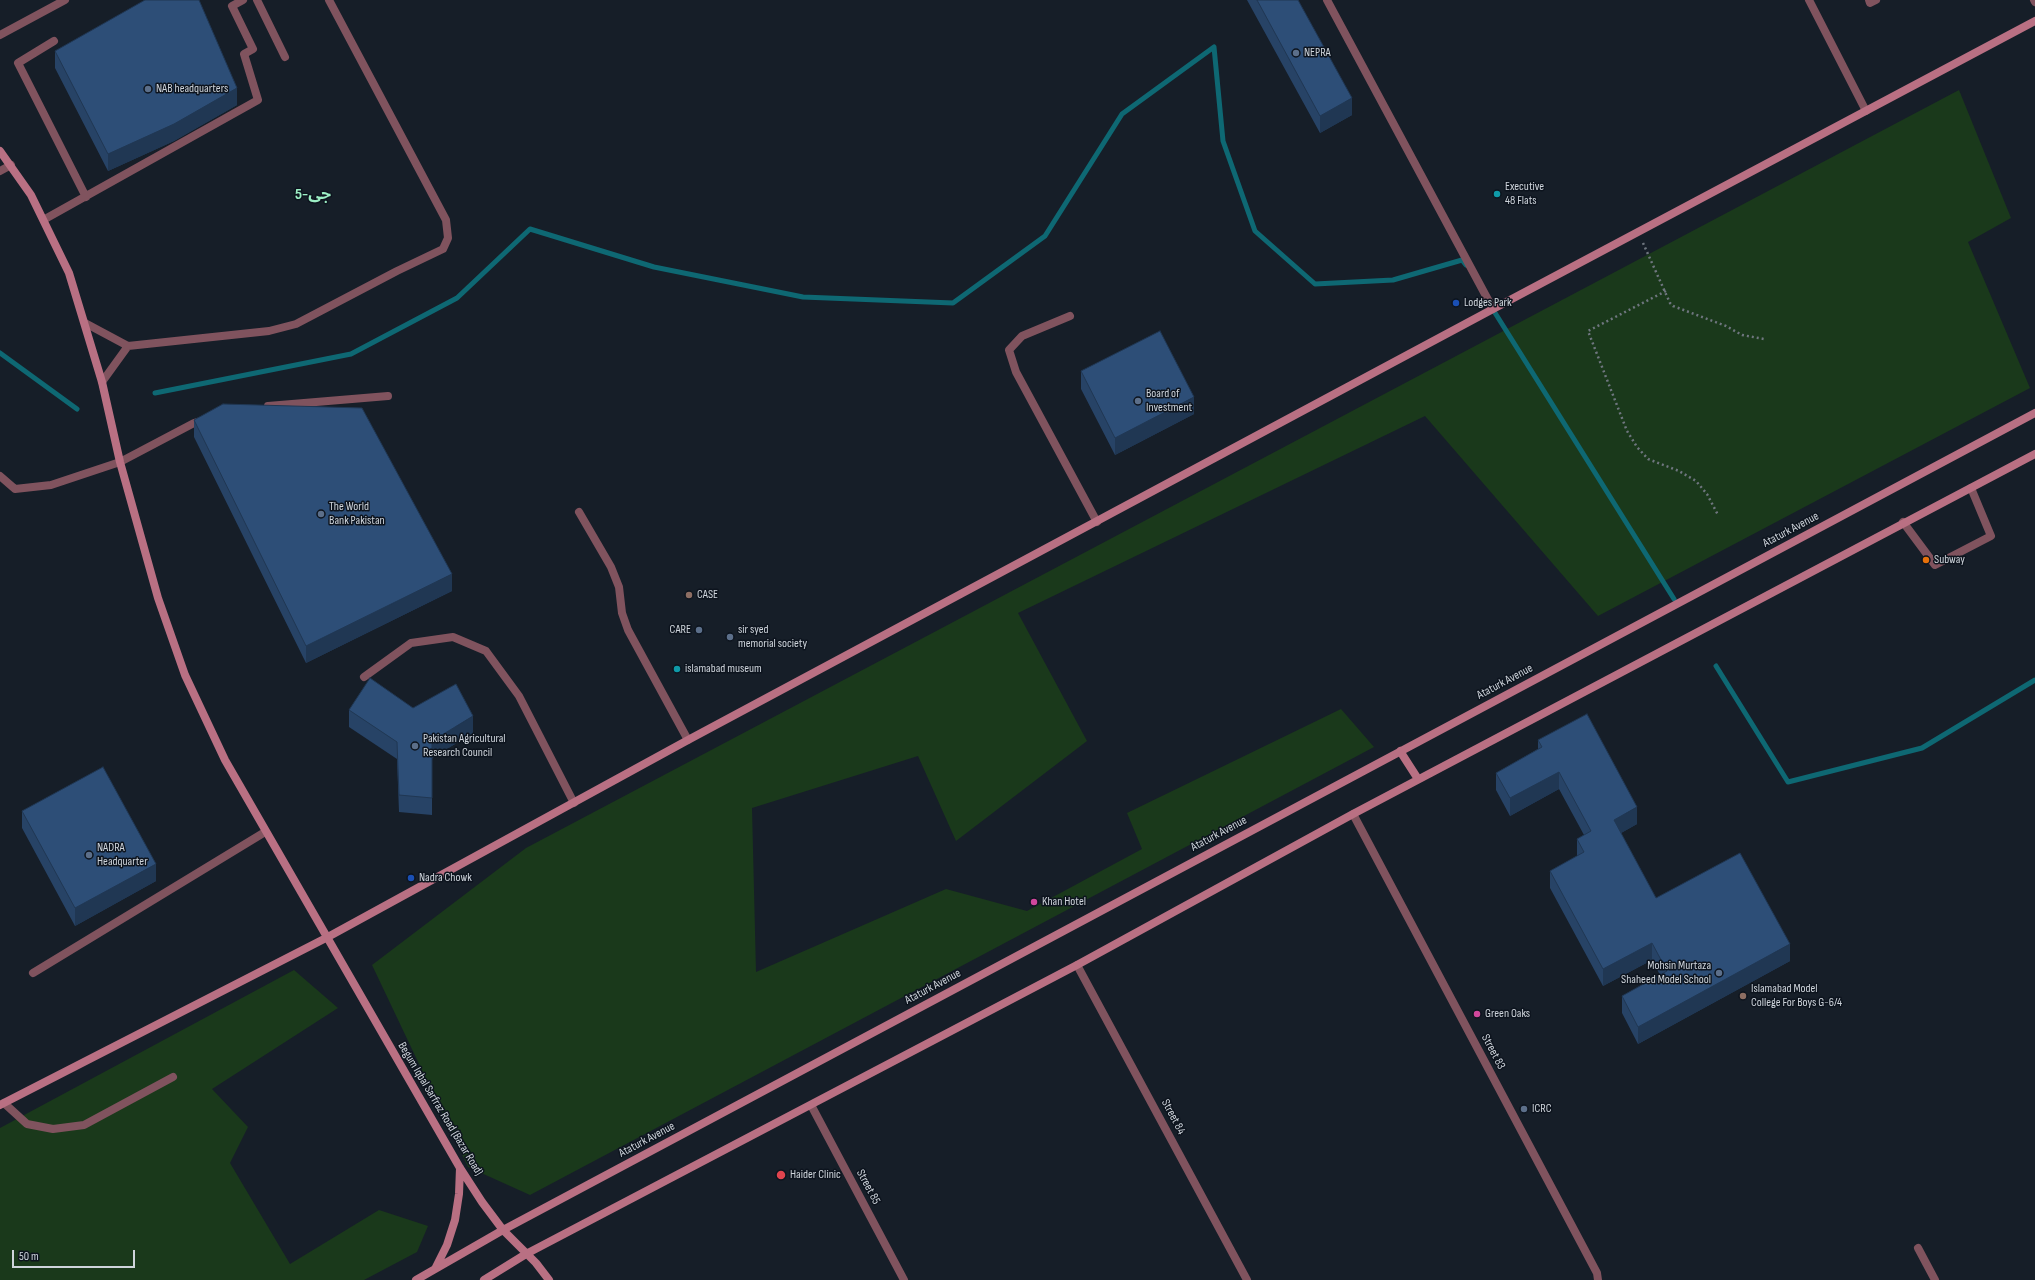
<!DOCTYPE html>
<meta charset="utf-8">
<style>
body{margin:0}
#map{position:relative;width:2035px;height:1280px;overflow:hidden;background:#161e28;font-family:"Sofia Sans Condensed",sans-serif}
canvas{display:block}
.scale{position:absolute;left:12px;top:1250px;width:123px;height:18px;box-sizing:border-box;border:2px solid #ced4db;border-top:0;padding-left:5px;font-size:12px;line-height:14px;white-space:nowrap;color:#ced4db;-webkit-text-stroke:3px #0d141e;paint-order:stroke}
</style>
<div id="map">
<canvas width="2035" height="1280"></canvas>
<div class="scale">50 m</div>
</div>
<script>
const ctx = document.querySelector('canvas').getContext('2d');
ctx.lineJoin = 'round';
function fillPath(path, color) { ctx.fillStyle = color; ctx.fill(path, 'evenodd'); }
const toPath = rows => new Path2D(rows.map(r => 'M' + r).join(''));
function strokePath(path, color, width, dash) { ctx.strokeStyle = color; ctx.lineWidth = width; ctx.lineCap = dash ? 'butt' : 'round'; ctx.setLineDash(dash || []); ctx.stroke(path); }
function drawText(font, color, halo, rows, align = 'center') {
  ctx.font = font + ' "Sofia Sans Condensed","Noto Sans Arabic",sans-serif'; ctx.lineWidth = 3; ctx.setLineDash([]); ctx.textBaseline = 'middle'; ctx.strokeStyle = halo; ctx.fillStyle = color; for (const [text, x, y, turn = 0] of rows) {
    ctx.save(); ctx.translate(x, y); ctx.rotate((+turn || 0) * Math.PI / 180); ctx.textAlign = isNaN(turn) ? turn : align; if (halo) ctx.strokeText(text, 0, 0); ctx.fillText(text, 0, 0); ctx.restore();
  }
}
fillPath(toPath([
 [1959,90,2011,218,1968,242,2030,388,1598,616,1425,416,1018,613,1087,741,956,841,918,756,752,808,756,972,946,889,1027,911,1142,849,1127,813,1341,709,1374,747,530,1195,468,1167,372,965,526,848],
 [294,970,338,1008,212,1089,248,1127,230,1163,290,1264,379,1210,428,1226,417,1252,364,1280,0,1280,0,1128]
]), '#1a391b');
strokePath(toPath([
 [1492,308,1674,599],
 [0,353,77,409],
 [155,393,351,354,457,298,530,229,654,267,803,297,953,303,1045,236,1122,114,1214,47,1223,141,1255,231,1315,284,1393,280,1462,260,1466,265],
 [1716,666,1788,782,1922,748,2035,680]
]), '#0e6873', 5);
strokePath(toPath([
 [1643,243,1670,303,1673,306,1726,326,1742,335,1764,339],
 [1666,291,1588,331,1627,431,1637,447,1648,459,1679,471,1696,481,1707,494,1718,515]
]), '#6f767f', 2.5, [2, 3]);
strokePath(toPath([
 [257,0,285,57],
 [1809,0,1866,111],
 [1869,0,1870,3,1876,0],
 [2034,0,2035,2],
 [0,35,65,0],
 [54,41,18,63,86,197],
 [0,171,11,165],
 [45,219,258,100,244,54,253,49,232,6,243,0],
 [1070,316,1022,336,1009,350,1016,372,1097,522],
 [85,323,128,346,269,331,296,324,397,271,443,249,448,238,446,220,329,0],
 [102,382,128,346],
 [268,406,388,396],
 [0,476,15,489,51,485,120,462,194,423,204,420],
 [579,512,611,567,619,587,622,613,628,630,688,740],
 [364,677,411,643,453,637,486,651,519,696,574,803],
 [33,973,265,832],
 [4,1103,27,1124,53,1129,84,1125,173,1077]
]), '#80535e', 8);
strokePath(toPath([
 [1327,0,1493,309],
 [1903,522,1935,565,1991,536,1971,488],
 [1353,814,1597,1273,1598,1280],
 [1077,965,1247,1280],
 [811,1105,904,1280],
 [1918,1248,1935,1280]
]), '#80535e', 8);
strokePath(toPath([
 [0,151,31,195,69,273,102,382,120,462,158,598,185,675,225,760,460,1168,482,1202,503,1230,536,1263,549,1280],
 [1400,751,1418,779],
 [0,1105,326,938,688,740,1493,309,2035,21],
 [435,1269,447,1245,455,1220,459,1194,460,1168],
 [416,1280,503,1230,2035,413],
 [484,1280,526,1254,1077,965,1353,814,2035,454]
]), '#b97083', 8);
fillPath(toPath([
 [1247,0,1298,0,1352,115,1320,133],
 [55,51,237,105,174,141,108,171,55,68],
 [1081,371,1194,414,1115,455,1081,389],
 [194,420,452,591,306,663,194,437],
 [413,708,473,733,432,758,432,815,399,812,397,759,349,727,349,710],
 [1538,740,1637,824,1621,833,1656,898,1790,961,1638,1044,1622,1013,1622,996,1660,975,1652,960,1603,986,1550,888,1550,871,1577,856,1577,839,1584,835,1559,789,1510,816,1496,790,1496,773,1538,749],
 [22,811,156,881,75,926,22,828]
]), '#274366');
fillPath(toPath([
 [237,88,237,105,174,141,108,171,108,154],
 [1352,98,1352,115,1320,133,1320,116],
 [1194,397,1194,414,1115,455,1115,438],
 [452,574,452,591,306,663,306,646],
 [473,716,473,733,432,758,432,741],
 [1559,772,1559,789,1510,816,1510,798],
 [1637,807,1637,824,1614,837,1614,820],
 [156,864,156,881,75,926,75,908],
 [1652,943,1652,960,1603,986,1603,969],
 [1790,944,1790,961,1638,1044,1638,1027]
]), '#203753');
const building = toPath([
 [145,0,199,0,237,88,174,124,108,154,55,51,145,0],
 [1257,0,1298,0,1352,98,1320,116,1257,0],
 [1160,331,1194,397,1115,438,1081,371,1160,331],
 [223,404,362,408,452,574,306,646,194,420,223,404],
 [370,678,413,708,456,684,473,716,432,741,432,798,399,795,397,742,349,710,370,678],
 [1587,714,1637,807,1614,820,1656,898,1740,853,1790,944,1638,1027,1622,996,1667,971,1652,943,1603,969,1550,871,1584,852,1577,839,1591,831,1559,772,1510,798,1496,773,1542,747,1538,740,1587,714],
 [103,767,156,864,75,908,22,811,103,767]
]);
fillPath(building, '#2d4e77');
strokePath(building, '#203753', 1);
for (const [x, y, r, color] of [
 [1296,53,4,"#5c6f8a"],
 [148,89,4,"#5c6f8a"],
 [1497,194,4,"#0f9aa8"],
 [1456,303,4,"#1a4fb4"],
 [1138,401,4,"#5c6f8a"],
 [321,514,4,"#5c6f8a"],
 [1926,560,4,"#e8710a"],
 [689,595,4,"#8d6e63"],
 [699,630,4,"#5c6f8a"],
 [730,637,4,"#5c6f8a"],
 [677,669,4,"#0f9aa8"],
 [415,746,4,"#5c6f8a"],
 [89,855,4,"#5c6f8a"],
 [411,878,4,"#1a4fb4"],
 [1034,902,4,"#d1479c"],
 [1719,973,4,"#5c6f8a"],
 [1743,996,4,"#8d6e63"],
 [1477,1014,4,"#d1479c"],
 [1524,1109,4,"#5c6f8a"],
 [781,1175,5,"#e0444e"]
]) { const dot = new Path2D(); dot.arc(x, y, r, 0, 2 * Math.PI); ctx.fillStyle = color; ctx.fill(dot); strokePath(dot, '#0d141e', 1.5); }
drawText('12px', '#ced4db', '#0d141e', [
 ["NEPRA",1304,53],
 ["NAB headquarters",156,89],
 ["Executive",1505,187],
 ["48 Flats",1505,201],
 ["Lodges Park",1464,303],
 ["Board of",1146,394],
 ["Investment",1146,408],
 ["The World",329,507],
 ["Bank Pakistan",329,521],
 ["Subway",1934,560],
 ["CASE",697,595],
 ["CARE",691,630,"right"],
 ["sir syed",738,630],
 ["memorial society",738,644],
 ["islamabad museum",685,669],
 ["Pakistan Agricultural",423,739],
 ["Research Council",423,753],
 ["NADRA",97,848],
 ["Headquarter",97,862],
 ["Nadra Chowk",419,878],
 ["Khan Hotel",1042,902],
 ["Mohsin Murtaza",1711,966,"right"],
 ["Shaheed Model School",1711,980,"right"],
 ["Islamabad Model",1751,989],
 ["College For Boys G-6/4",1751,1003],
 ["Green Oaks",1485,1014],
 ["ICRC",1532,1109],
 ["Haider Clinic",790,1175]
], 'left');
drawText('12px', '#ced4db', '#0d141e', [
 ["Ataturk Avenue",1791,530,-28],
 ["Ataturk Avenue",1505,682,-28],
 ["Ataturk Avenue",1219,834,-28],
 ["Ataturk Avenue",933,987,-28],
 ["Street 83",1493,1052,62],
 ["Begum Iqbal Sarfraz Road (Bazar Road)",440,1109,59],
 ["Street 84",1173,1117,62],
 ["Ataturk Avenue",647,1140,-28],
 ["Street 85",868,1187,62]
]);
drawText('bold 16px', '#9ceec4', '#0d141e', [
 ["جی-5",313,195]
]);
</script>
